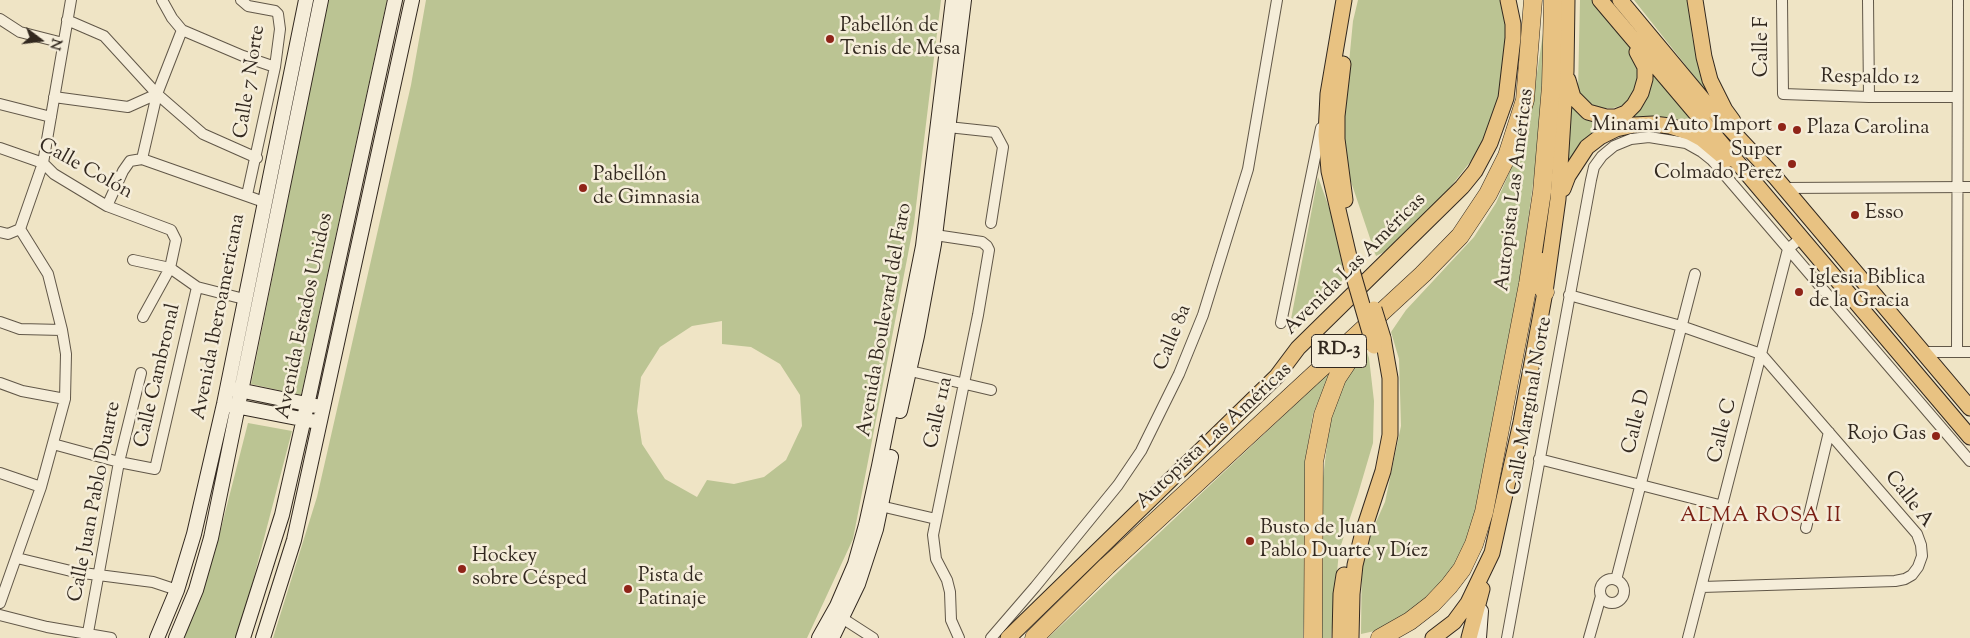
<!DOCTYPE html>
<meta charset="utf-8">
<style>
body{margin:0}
#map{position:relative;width:1970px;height:638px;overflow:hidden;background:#efe4c5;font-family:"Sorts Mill Goudy",serif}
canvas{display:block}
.north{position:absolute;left:15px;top:15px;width:50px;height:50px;-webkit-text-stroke:4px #f5edd9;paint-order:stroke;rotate:105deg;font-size:14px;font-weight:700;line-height:20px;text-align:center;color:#32281f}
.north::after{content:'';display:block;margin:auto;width:18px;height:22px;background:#32281f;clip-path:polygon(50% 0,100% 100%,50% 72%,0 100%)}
</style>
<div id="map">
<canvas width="1970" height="638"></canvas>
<div class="north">N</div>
</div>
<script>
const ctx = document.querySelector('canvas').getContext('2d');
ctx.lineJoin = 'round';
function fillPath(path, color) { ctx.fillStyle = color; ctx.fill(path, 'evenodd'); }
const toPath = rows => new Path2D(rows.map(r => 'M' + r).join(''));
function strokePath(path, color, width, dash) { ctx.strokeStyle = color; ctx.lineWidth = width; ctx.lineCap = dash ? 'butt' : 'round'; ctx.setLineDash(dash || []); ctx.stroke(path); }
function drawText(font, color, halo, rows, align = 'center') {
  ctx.font = font + ' "Sorts Mill Goudy",serif'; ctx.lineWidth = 5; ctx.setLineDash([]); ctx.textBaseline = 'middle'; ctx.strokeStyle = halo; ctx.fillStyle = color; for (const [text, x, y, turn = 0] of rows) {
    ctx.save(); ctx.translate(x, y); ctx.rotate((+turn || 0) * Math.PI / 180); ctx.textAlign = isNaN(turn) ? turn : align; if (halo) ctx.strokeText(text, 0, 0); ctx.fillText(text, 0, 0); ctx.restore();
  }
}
fillPath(toPath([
 [328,0,387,0,301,395,251,384],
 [426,0,941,0,914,223,853,539,807,638,273,638,317,497,411,85],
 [722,321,722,344,751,347,780,364,800,395,802,426,786,460,764,477,734,484,707,480,697,497,665,479,642,444,637,411,641,377,660,347,692,326],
 [1358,0,1500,0,1508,22,1499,104,1482,147,1444,195,1394,247,1376,256,1344,161,1345,104,1353,21],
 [1580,0,1594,0,1641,62,1635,92,1627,104,1613,108,1600,108,1584,102,1578,90],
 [1634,0,1690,0,1692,37,1710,96],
 [1547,7,1538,146,1516,310,1496,426,1467,552,1442,584,1393,627,1361,634,1362,553,1385,502,1401,426,1399,359,1391,332,1406,310,1474,237,1496,203,1521,146,1531,113],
 [1647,64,1722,151,1699,133,1667,117,1630,119,1572,160,1567,158,1571,105,1585,115,1633,112],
 [1318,177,1331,213,1342,263,1342,282,1288,335],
 [1366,349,1369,358,1374,401,1373,443,1358,494,1339,551,1331,638,1320,638,1323,478,1330,420,1340,384],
 [1331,371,1313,414,1306,456,1306,574,1303,638,1048,638],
 [248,423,292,431,238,638,182,638,215,552]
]), '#bbc493');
const street = toPath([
 [162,0,172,18,182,30,243,56,275,67],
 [241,0,248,6,275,11,278,14,280,29,275,67,247,195],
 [1782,0,1783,94,1869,97,1957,97],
 [1868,0,1869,97],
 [0,19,20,32,63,43],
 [67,20,104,36,157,94,203,134,257,158],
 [54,97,128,107,157,94],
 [0,104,51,117],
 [948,127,995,132,1003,147,991,223],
 [0,148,43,163,54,174,107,206,171,230,176,240,170,268,143,317],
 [142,159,264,202],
 [1783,188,1970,187],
 [107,206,123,171,130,161,142,159,157,94,182,30],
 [0,232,8,234,20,229],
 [935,235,982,242,987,246,989,250,978,315,933,535,936,559,947,580,950,592,951,620,959,638],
 [133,260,170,268,197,287,244,299],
 [1569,295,1681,326,1761,354,1917,534,1921,545,1922,556,1918,567,1912,575,1905,579,1895,581,1702,587],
 [0,322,20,329,62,330],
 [1281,323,1321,128],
 [1922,352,1970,352],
 [1957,352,1958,0],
 [902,369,991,390],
 [0,383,22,391,65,399],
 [53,444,119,462,155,469,197,287],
 [1539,459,1723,506],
 [0,473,41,487],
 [876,505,936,519],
 [1806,528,1829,432],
 [17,558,75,572,153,582,177,590],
 '1600 591a12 12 0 1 1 24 0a12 12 0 1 1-24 0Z',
 [1616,580,1695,274],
 [0,603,41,487,65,399,66,354,62,330,48,274,20,229,43,163,71,0],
 [0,615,47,627,111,638],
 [842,618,873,638],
 [87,638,119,462,141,373],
 [991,638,1035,587,1118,485,1141,451,1179,374,1203,315,1248,169,1277,0],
 [1507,638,1591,180,1594,167,1602,156,1614,146,1631,139,1649,137,1686,143,1702,152,1712,160,1970,461],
 [1589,638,1601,596],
 [1688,638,1788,249,1801,238]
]);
const secondary = toPath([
 [234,389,316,406],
 [230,405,312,421],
 [900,411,917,336,934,244,964,0],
 [157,638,177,590,194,534,224,404,306,0],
 [176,638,196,590,211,538,321,0],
 [243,638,282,515,307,405,395,0],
 [263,638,294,540,412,0],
 [819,638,837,606,855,564,866,525,879,466,923,246,953,0],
 [832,638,858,584,876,529,891,457],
 [1479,638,1481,611]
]);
const primary = toPath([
 [1344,0,1328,94,1326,135,1329,171,1353,274],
 [1600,0,1970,437],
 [1620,0,1705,102,1776,178,1970,408],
 [1695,0,1704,57,1710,80,1725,110,1733,121],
 [1343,64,1337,116,1337,139,1345,200],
 [1568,80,1573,97,1588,112,1606,117,1616,117,1626,113,1634,105,1641,93,1645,79,1645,67,1637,52],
 [1563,189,1568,176,1587,147,1600,137,1616,129,1634,125,1653,124,1670,126,1689,132,1702,139,1727,160],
 [1008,638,1277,376,1298,348,1462,187,1475,171,1490,143,1506,98,1513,38,1513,24,1508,0],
 [1340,638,1341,594,1344,575],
 [1351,638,1352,594,1355,565,1363,532,1383,471,1390,435,1390,378,1383,338],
 [1433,638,1454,622,1468,603,1492,553,1521,422,1545,292,1558,199,1566,71,1567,0],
 [1469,638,1482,589]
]);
const highway = toPath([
 [1541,262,1538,281,1545,292],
 [1034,638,1107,566,1423,274,1460,236,1488,194,1507,156,1525,100,1533,0],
 [1313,638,1314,462,1323,415,1337,378,1365,336],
 [1380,638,1410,621,1432,604,1449,586,1462,569,1474,544,1484,512,1528,284,1542,192,1551,86,1553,0]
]);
strokePath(street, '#615748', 12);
strokePath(secondary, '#32281f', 16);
strokePath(primary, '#32281f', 17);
strokePath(highway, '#32281f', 19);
strokePath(street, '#f5edd9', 10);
strokePath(secondary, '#f5edd9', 14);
strokePath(primary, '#e8c282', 15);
strokePath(highway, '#e8c282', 18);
const primaryBridge = toPath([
 [1353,274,1374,346],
 [1374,309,1383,338]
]);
strokePath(primaryBridge, '#32281f', 17, []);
strokePath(primaryBridge, '#e8c282', 15);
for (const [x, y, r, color] of [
 [830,39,5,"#8f2418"],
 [1782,127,5,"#8f2418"],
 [1797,130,5,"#8f2418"],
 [1792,164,5,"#8f2418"],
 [583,188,5,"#8f2418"],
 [1855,215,5,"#8f2418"],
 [1799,292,5,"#8f2418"],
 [1936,436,5,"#8f2418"],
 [1250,541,5,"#8f2418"],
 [462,569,5,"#8f2418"],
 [628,589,5,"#8f2418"]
]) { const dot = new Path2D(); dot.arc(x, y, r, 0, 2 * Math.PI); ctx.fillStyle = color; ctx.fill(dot); strokePath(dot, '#f5edd9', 2); }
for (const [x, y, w] of [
 [1339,351,55]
]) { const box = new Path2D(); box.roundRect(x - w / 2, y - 16.5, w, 33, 4); ctx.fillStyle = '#f5edd9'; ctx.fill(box); strokePath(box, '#32281f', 1); }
drawText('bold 19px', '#32281f', null, [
 ["RD-3",1339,351]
]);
drawText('20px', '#32281f', '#f5edd9', [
 ["Pabellón de",840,28],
 ["Tenis de Mesa",840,51],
 ["Minami Auto Import",1772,127,"right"],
 ["Plaza Carolina",1807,130],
 ["Super",1782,152,"right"],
 ["Colmado Perez",1782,175,"right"],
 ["Pabellón",593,177],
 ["de Gimnasia",593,200],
 ["Esso",1865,215],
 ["Iglesia Biblica",1809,280],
 ["de la Gracia",1809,303],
 ["Rojo Gas",1926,436,"right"],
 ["Busto de Juan",1260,530],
 ["Pablo Duarte y Díez",1260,553],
 ["Hockey",472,558],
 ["sobre Césped",472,581],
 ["Pista de",638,578],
 ["Patinaje",638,601]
], 'left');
drawText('20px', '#32281f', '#f5edd9', [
 ["Calle F",1764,47,-90],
 ["Respaldo 12",1870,79,1],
 ["Calle 7 Norte",251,82,-81],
 ["Calle Colón",85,170,29],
 ["Autopista Las Américas",1516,190,-83],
 ["Avenida Las Américas",1356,265,-45],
 ["Avenida Estados Unidos",306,316,-78],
 ["Avenida Iberoamericana",220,317,-79],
 ["Avenida Boulevard del Faro",886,320,-80],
 ["Calle 8a",1174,338,-68],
 ["Calle Cambronal",159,376,-77],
 ["Calle Marginal Norte",1531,406,-80],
 ["Calle 11a",940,413,-78],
 ["Calle D",1638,422,-76],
 ["Calle C",1724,431,-76],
 ["Autopista Las Américas",1215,437,-43],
 ["Calle A",1908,500,52],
 ["Calle Juan Pablo Duarte",96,502,-79]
]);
ctx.letterSpacing = '1px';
drawText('21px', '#7a1f14', '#f5edd9', [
 ["ALMA ROSA II",1761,517]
]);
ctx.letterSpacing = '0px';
</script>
